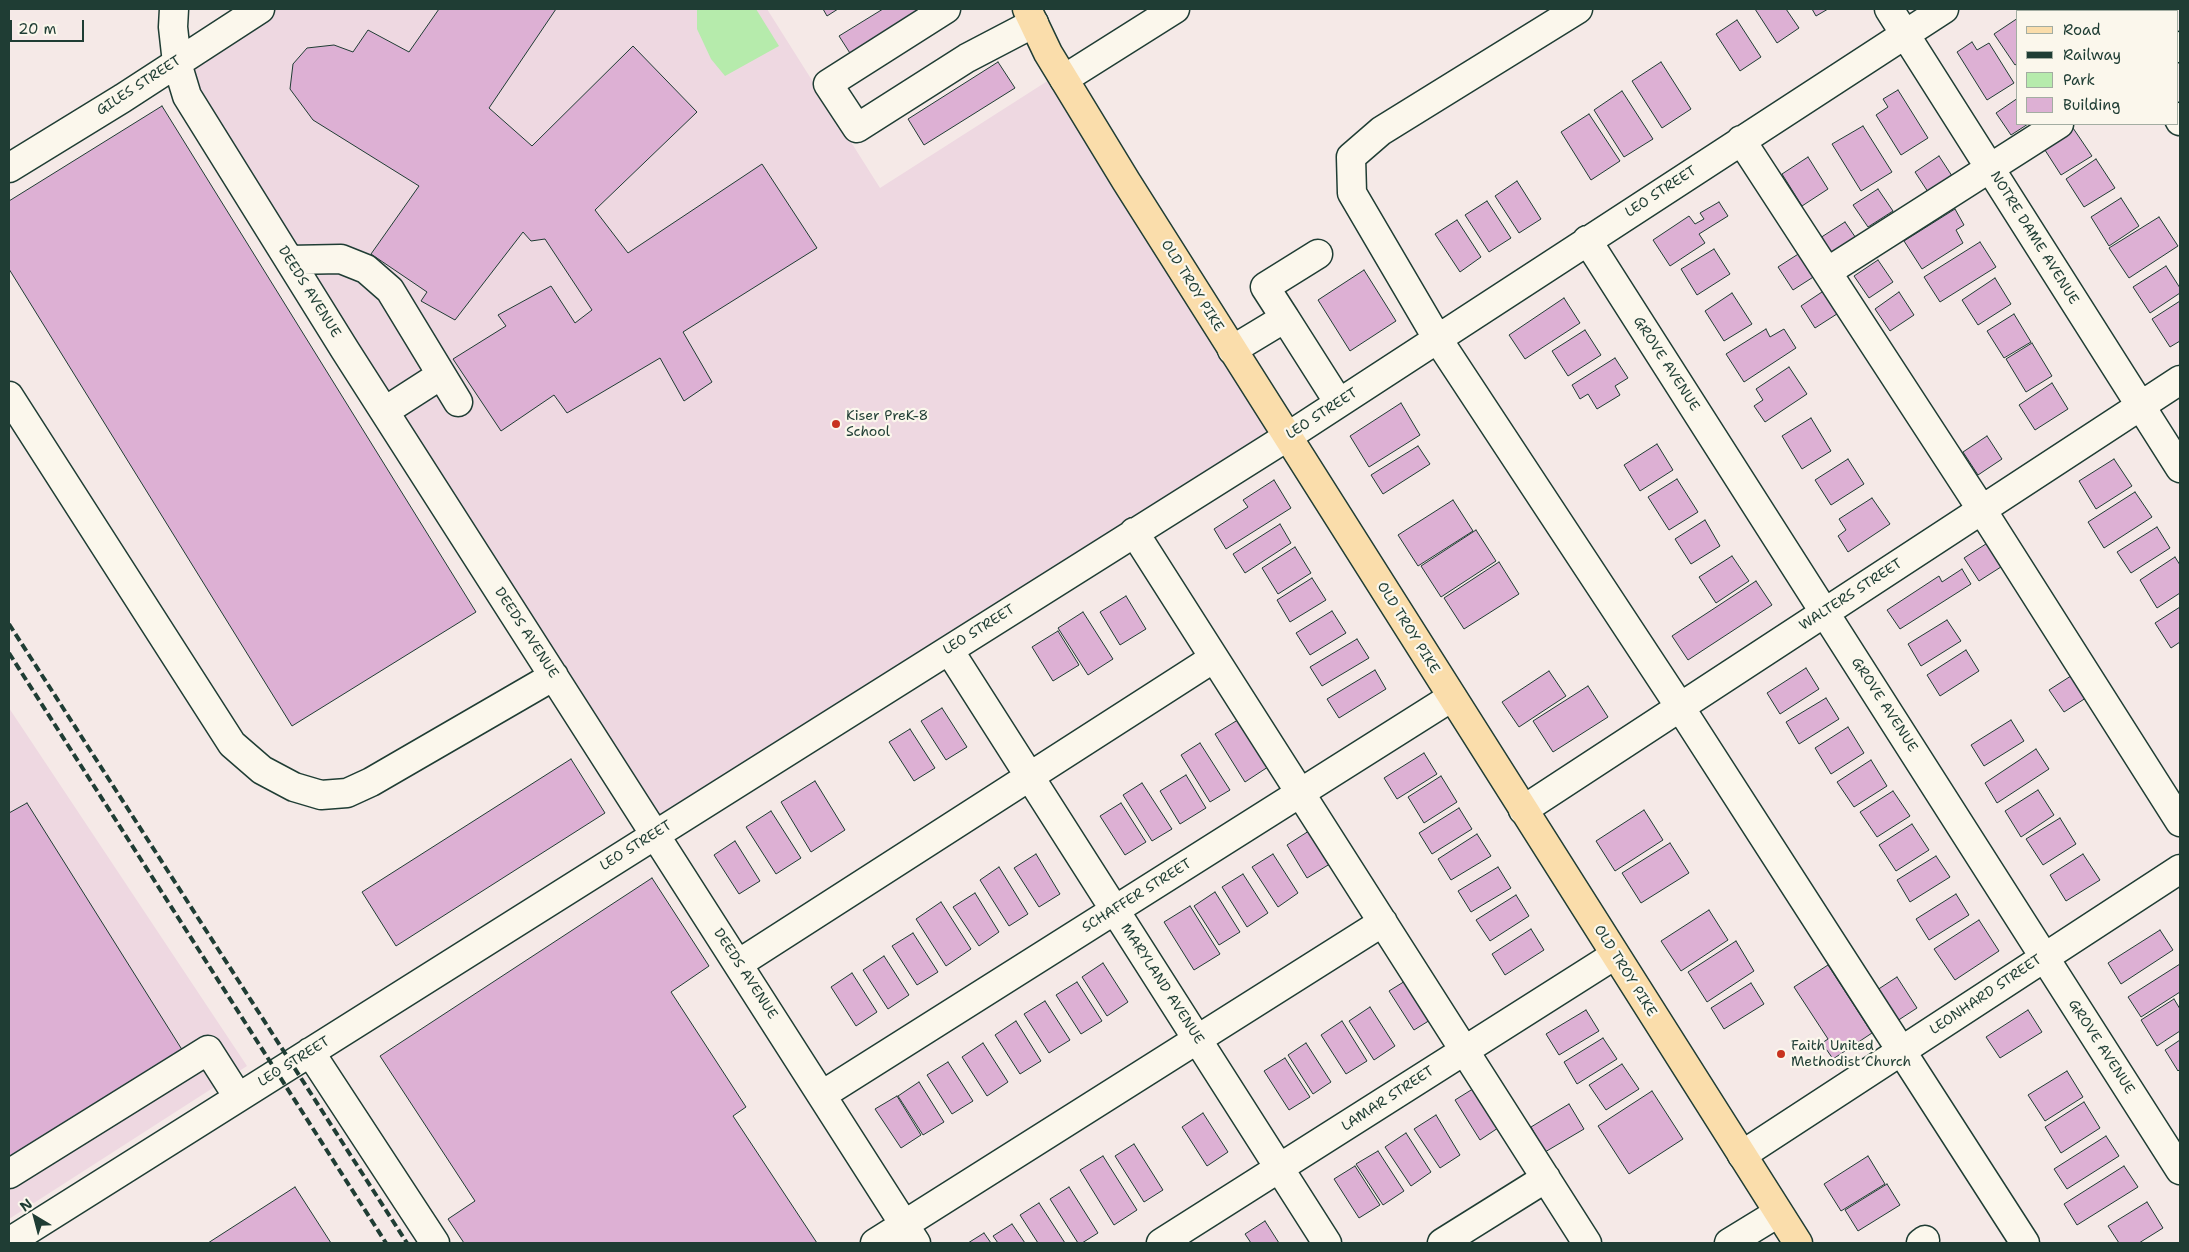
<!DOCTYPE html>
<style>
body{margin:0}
#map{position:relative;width:2189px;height:1252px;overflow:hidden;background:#f5e9e7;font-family:"Shantell Sans",sans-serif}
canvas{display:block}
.frame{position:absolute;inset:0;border:10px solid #1f3d34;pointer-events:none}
.legend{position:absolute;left:2016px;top:10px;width:162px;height:115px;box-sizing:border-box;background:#fbf7ec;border:1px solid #a3ada2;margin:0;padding:6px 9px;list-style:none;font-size:15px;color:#1f3d34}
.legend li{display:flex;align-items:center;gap:10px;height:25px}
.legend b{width:25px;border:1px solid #a3ada2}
.north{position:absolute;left:10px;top:1192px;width:50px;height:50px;-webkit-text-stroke:4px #fbf7ec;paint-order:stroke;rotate:323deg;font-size:14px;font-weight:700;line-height:20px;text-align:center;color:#1f3d34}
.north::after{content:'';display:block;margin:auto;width:18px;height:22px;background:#1f3d34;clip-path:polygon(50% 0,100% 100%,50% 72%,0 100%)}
.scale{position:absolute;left:10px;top:20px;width:74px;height:22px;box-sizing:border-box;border:2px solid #1f3d34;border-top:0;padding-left:6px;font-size:15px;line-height:18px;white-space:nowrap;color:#1f3d34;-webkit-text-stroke:4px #fbf7ec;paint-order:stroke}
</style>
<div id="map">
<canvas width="2189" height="1252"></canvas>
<div class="frame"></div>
<ul class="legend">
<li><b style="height:6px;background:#faddab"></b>Road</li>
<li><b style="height:6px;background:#1f3d34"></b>Railway</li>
<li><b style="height:14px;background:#b6ebac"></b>Park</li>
<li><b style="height:14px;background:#ddb0d4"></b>Building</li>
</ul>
<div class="north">N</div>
<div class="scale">20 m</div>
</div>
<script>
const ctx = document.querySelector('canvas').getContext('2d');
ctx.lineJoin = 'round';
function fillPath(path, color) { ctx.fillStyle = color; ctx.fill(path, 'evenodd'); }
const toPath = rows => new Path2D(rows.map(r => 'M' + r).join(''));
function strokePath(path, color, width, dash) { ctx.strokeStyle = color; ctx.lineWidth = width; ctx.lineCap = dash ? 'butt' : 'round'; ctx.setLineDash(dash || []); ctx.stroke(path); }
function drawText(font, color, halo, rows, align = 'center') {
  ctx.font = font + ' "Shantell Sans",sans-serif'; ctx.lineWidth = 4.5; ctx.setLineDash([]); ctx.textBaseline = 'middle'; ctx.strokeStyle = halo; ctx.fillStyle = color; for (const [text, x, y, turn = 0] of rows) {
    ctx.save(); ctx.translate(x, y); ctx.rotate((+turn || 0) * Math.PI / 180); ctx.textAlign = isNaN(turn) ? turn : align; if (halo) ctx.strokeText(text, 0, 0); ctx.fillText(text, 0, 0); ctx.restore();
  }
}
fillPath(toPath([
 [260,9,767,9,880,188,1060,73,1287,437,655,834,177,63],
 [9,708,247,1066,9,1219]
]), '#eed8e1');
fillPath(toPath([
 [697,9,756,9,779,46,725,76,711,59,697,29]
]), '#b6ebac');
const building = toPath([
 [439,9,556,9,489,108,532,146,633,46,697,112,595,210,628,253,762,164,817,248,683,332,712,382,684,401,660,358,567,413,554,395,501,431,453,359,506,326,498,315,551,286,575,323,592,310,545,239,531,241,523,232,455,320,421,301,427,292,371,254,419,186,313,120,290,89,293,64,307,48,334,45,353,52,368,30,409,52,439,9],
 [823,9,838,9,827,16,823,9],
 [883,9,937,9,855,61,839,36,883,9],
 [1755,9,1786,9,1799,28,1777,43,1755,9],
 [1812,9,1828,9,1816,16,1812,9],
 [2036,9,2054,9,2056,11,2032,11,2036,9],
 [2063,9,2100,9,2101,10,2064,11,2063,9],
 [2018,18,2018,63,2015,65,1994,34,2018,18],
 [1737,20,1761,57,1740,71,1716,34,1737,20],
 [1972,42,1977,50,1989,43,2014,83,1987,100,1957,52,1972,42],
 [998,62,1015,88,924,145,908,119,998,62],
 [1661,62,1691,109,1662,128,1632,81,1661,62],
 [1898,90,1928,138,1901,155,1876,115,1888,107,1883,99,1898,90],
 [1622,91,1653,139,1624,157,1594,110,1622,91],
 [2018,98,2018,124,2028,124,2011,135,1996,113,2018,98],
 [162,106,476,612,292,726,9,269,9,201,162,106],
 [1589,114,1620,161,1591,180,1561,132,1589,114],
 [1863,126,1892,172,1861,191,1832,144,1863,126],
 [2073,128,2092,156,2061,175,2043,147,2073,128],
 [1939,156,1954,179,1930,195,1915,172,1939,156],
 [1808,157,1828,189,1802,206,1782,174,1808,157],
 [2096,159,2115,188,2084,207,2066,179,2096,159],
 [1517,181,1541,219,1519,233,1495,196,1517,181],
 [1878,189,1893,211,1868,227,1853,205,1878,189],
 [2121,198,2139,226,2109,246,2091,217,2121,198],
 [1487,201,1511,238,1489,252,1465,215,1487,201],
 [1719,202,1728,216,1699,234,1705,243,1670,266,1653,240,1689,216,1695,224,1704,219,1700,213,1719,202],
 [1955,209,1964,225,1956,230,1963,243,1922,269,1904,241,1955,209],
 [2159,217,2178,246,2129,278,2109,248,2159,217],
 [1457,220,1481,257,1460,272,1435,234,1457,220],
 [1845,222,1860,244,1835,260,1820,238,1845,222],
 [1980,242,1996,267,1940,302,1924,277,1980,242],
 [1714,249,1730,274,1697,295,1681,269,1714,249],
 [1803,251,1818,274,1793,290,1778,267,1803,251],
 [1878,260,1893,282,1869,298,1854,276,1878,260],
 [2166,266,2180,288,2180,293,2150,313,2133,287,2166,266],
 [1364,270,1396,321,1350,351,1318,300,1364,270],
 [1995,278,2011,304,1978,325,1962,300,1995,278],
 [1825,290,1840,312,1815,328,1801,306,1825,290],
 [1899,292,1914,315,1890,331,1875,309,1899,292],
 [1732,293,1752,324,1724,341,1705,311,1732,293],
 [1564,298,1580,323,1525,359,1509,335,1564,298],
 [2180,301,2180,341,2170,347,2152,319,2180,301],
 [2014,314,2031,342,2004,358,1987,331,2014,314],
 [1766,329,1770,337,1784,329,1796,348,1744,382,1726,354,1766,329],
 [1585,330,1601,355,1568,376,1552,351,1585,330],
 [2032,343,2052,376,2026,392,2006,359,2032,343],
 [1615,358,1628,378,1615,386,1620,395,1597,409,1588,394,1580,399,1572,385,1615,358],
 [1789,367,1807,394,1765,422,1754,406,1763,400,1756,389,1789,367],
 [2052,383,2068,409,2035,430,2019,405,2052,383],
 [1401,403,1420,435,1369,467,1350,436,1401,403],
 [1811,418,1831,451,1802,469,1782,436,1811,418],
 [1987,436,2002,459,1978,475,1963,452,1987,436],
 [1657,444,1673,470,1640,491,1624,465,1657,444],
 [1418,446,1430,464,1383,494,1371,475,1418,446],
 [1848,459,1864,484,1831,505,1815,480,1848,459],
 [2114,459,2132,486,2096,509,2079,481,2114,459],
 [1677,479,1698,512,1669,530,1648,497,1677,479],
 [1274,480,1291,508,1226,549,1214,529,1248,507,1243,500,1274,480],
 [2135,492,2152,517,2104,548,2088,522,2135,492],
 [1872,498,1890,524,1848,552,1838,536,1846,530,1839,519,1872,498],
 [1453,500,1473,531,1418,566,1398,535,1453,500],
 [1705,520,1720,546,1691,564,1675,539,1705,520],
 [1280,524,1291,543,1245,573,1233,554,1280,524],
 [2157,527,2170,548,2131,573,2117,552,2157,527],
 [1476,530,1496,561,1441,597,1421,566,1476,530],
 [1989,542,2004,565,1979,581,1964,558,1989,542],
 [1295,547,1311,573,1278,594,1262,568,1295,547],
 [1732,556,1749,581,1716,603,1699,577,1732,556],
 [2175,557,2180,565,2180,593,2157,608,2140,580,2175,557],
 [1499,562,1519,594,1464,629,1444,598,1499,562],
 [1962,569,1971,584,1900,629,1887,610,1939,576,1942,582,1962,569],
 [1312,578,1326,600,1290,622,1277,600,1312,578],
 [1756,581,1772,605,1688,660,1672,636,1756,581],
 [1126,596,1146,629,1120,645,1100,612,1126,596],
 [2180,607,2180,642,2171,648,2155,623,2180,607],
 [1332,611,1346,633,1310,655,1296,633,1332,611],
 [1083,612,1113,659,1088,675,1058,628,1083,612],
 [1947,620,1961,641,1921,666,1908,644,1947,620],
 [1058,631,1079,665,1053,681,1032,647,1058,631],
 [1357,639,1369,658,1322,686,1310,667,1357,639],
 [1966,650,1979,671,1940,696,1927,675,1966,650],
 [1806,668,1819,689,1780,714,1767,693,1806,668],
 [1375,670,1386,689,1339,718,1327,699,1375,670],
 [1549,671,1566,696,1519,727,1502,702,1549,671],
 [2074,674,2089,696,2064,712,2049,690,2074,674],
 [1588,686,1608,717,1553,752,1533,721,1588,686],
 [1826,698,1839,719,1799,744,1786,722,1826,698],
 [942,708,967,747,946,760,921,721,942,708],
 [1241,718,1271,765,1245,782,1215,734,1241,718],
 [2011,720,2024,741,1984,766,1971,745,2011,720],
 [1848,727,1864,753,1831,774,1815,748,1848,727],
 [910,729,935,768,914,781,889,742,910,729],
 [1200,743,1230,790,1210,802,1181,755,1200,743],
 [2036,749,2049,769,1997,803,1985,783,2036,749],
 [1424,753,1437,774,1397,799,1384,778,1424,753],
 [571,759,605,813,396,946,362,892,571,759],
 [1871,760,1887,786,1854,807,1837,782,1871,760],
 [1186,775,1206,808,1180,824,1160,791,1186,775],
 [1441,776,1457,802,1424,823,1408,797,1441,776],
 [815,781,845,830,811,852,781,802,815,781],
 [1142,783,1172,829,1152,841,1123,795,1142,783],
 [2038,790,2054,815,2021,837,2005,811,2038,790],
 [1893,791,1910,816,1877,837,1860,812,1893,791],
 [27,803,186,1056,9,1167,9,813,27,803],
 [1121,803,1146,842,1125,855,1100,816,1121,803],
 [1459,808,1472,829,1432,854,1419,833,1459,808],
 [1644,810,1663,840,1615,871,1596,841,1644,810],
 [771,811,801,858,776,874,746,827,771,811],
 [2060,818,2076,844,2043,865,2026,839,2060,818],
 [1912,824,1929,850,1896,871,1879,845,1912,824],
 [1312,829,1333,862,1307,878,1287,845,1312,829],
 [1477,834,1491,856,1451,880,1438,859,1477,834],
 [735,841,760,881,739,894,714,855,735,841],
 [1670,843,1689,873,1641,903,1622,873,1670,843],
 [1036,854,1060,894,1039,907,1014,868,1036,854],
 [1273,854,1298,893,1278,907,1252,867,1273,854],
 [2083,854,2100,880,2066,901,2050,875,2083,854],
 [1936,856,1950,877,1910,902,1897,880,1936,856],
 [999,867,1028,914,1009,926,980,880,999,867],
 [1498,867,1511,888,1471,912,1458,891,1498,867],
 [1243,874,1268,913,1247,927,1222,887,1243,874],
 [652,878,709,966,671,992,746,1107,733,1116,817,1243,464,1243,448,1219,475,1201,380,1056,652,878],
 [1215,892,1240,932,1219,945,1194,906,1215,892],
 [975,893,999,932,979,946,953,907,975,893],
 [1956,894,1969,915,1929,940,1916,919,1956,894],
 [1516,895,1529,916,1490,941,1476,920,1516,895],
 [941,902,971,949,946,966,916,919,941,902],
 [1190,906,1220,954,1194,970,1164,922,1190,906],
 [1709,910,1728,940,1681,971,1661,941,1709,910],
 [1979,920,1999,951,1955,980,1934,949,1979,920],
 [1531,929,1544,950,1505,975,1492,954,1531,929],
 [2160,930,2173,950,2121,984,2108,963,2160,930],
 [913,933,938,972,917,985,892,946,913,933],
 [1736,941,1754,971,1707,1002,1688,972,1736,941],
 [884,956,909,995,888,1009,863,970,884,956],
 [1103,963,1128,1002,1107,1016,1082,977,1103,963],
 [2180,964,2180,992,2141,1017,2128,997,2180,964],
 [1828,965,1872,1033,1833,1059,1822,1043,1828,1039,1794,987,1828,965],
 [852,973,877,1012,856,1026,831,987,852,973],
 [1897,977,1917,1008,1894,1023,1874,992,1897,977],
 [1410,978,1435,1017,1414,1030,1389,991,1410,978],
 [1077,982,1102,1021,1081,1034,1056,995,1077,982],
 [1751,983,1764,1004,1724,1029,1711,1008,1751,983],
 [2174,999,2180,1009,2180,1031,2157,1046,2141,1020,2174,999],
 [1045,1001,1070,1040,1049,1053,1024,1014,1045,1001],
 [1370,1007,1395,1046,1374,1060,1349,1021,1370,1007],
 [1586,1010,1599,1031,1559,1055,1546,1034,1586,1010],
 [2028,1010,2042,1032,2000,1058,1986,1037,2028,1010],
 [1016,1021,1041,1061,1020,1074,995,1035,1016,1021],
 [1342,1021,1367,1061,1346,1074,1321,1035,1342,1021],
 [1603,1038,1617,1059,1577,1084,1564,1062,1603,1038],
 [2180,1040,2180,1069,2178,1071,2165,1050,2180,1040],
 [983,1043,1008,1082,987,1096,962,1057,983,1043],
 [1306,1043,1331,1082,1313,1094,1288,1055,1306,1043],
 [1285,1058,1310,1097,1289,1110,1264,1071,1285,1058],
 [948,1062,973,1101,952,1114,927,1075,948,1062],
 [1622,1064,1639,1089,1606,1110,1589,1085,1622,1064],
 [2067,1071,2083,1097,2045,1121,2028,1095,2067,1071],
 [919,1082,944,1122,923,1135,898,1096,919,1082],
 [1476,1087,1501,1126,1480,1140,1455,1100,1476,1087],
 [1652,1091,1683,1139,1629,1174,1598,1126,1652,1091],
 [897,1096,921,1135,901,1148,875,1109,897,1096],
 [2084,1102,2100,1128,2061,1153,2045,1127,2084,1102],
 [1569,1104,1584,1129,1545,1152,1531,1127,1569,1104],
 [1203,1113,1228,1152,1207,1166,1182,1127,1203,1113],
 [1436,1115,1460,1155,1440,1168,1414,1129,1436,1115],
 [1406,1133,1431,1172,1411,1186,1385,1147,1406,1133],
 [2106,1136,2119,1156,2067,1189,2054,1169,2106,1136],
 [1134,1144,1163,1190,1144,1202,1115,1156,1134,1144],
 [1378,1151,1404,1191,1383,1205,1356,1164,1378,1151],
 [1103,1156,1137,1210,1114,1225,1080,1170,1103,1156],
 [1868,1156,1885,1184,1841,1211,1824,1184,1868,1156],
 [1355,1166,1380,1205,1359,1218,1334,1179,1355,1166],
 [2124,1166,2138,1187,2077,1225,2064,1204,2124,1166],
 [1887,1184,1900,1205,1858,1231,1845,1210,1887,1184],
 [295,1187,331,1243,208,1243,295,1187],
 [1069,1187,1098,1233,1082,1243,1078,1243,1050,1199,1069,1187],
 [2147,1202,2163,1228,2139,1243,2119,1243,2108,1226,2147,1202],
 [1039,1203,1065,1243,1038,1243,1020,1215,1039,1203],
 [1265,1221,1279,1243,1251,1243,1245,1234,1265,1221],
 [1012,1224,1025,1243,998,1243,993,1236,1012,1224],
 [984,1233,991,1243,968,1243,984,1233]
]);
fillPath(building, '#ddb0d4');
strokePath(building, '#1f3d34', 1);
const minor = toPath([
 [174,9,173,27,177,63,187,96,345,350,916,1243],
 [946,9,828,84,857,128,967,58,1034,23],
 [1578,9,1381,131,1351,157,1352,193,1437,338,1680,707,2025,1243],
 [1889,9,2180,468],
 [2178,48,2180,46],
 [1064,79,1175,9],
 [2178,117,2180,121],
 [1741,140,1982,510,2180,822],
 [9,168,123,98,260,9],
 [1587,240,2180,1170],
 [289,260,341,259,366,269,390,290,458,402],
 [1827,272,2059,124],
 [1285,318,1265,287,1318,254],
 [1232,350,1285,318,1339,403],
 [9,396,232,744,262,770,294,787,321,795,347,793,371,782,554,676],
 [385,411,441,375],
 [1134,532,1587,1243],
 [949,650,1327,1243],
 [1523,810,2180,380],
 [738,964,1214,658],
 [310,1052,435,1243],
 [822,1095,1452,697],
 [1742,1155,2180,869],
 [9,1174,208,1050,238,1097],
 [9,1242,1287,437,1944,9],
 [875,1243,1383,922],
 [1161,1243,1615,955],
 [1442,1243,1546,1178],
 [1729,1243,1778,1213],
 [1921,1243,1925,1240]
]);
const major = toPath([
 [1027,9,1048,53,1126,181,1798,1243]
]);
strokePath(minor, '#1f3d34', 31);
strokePath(major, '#1f3d34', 31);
strokePath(minor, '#fbf7ec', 28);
strokePath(major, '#faddab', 28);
strokePath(toPath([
 [9,624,407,1243],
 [9,653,386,1243]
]), '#1f3d34', 4, [8, 4]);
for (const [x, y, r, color] of [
 [836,424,5,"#c8321e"],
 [1781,1054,5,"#c8321e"]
]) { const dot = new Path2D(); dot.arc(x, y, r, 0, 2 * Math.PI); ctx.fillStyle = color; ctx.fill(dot); strokePath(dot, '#fbf7ec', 2); }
drawText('14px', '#1f3d34', '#fbf7ec', [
 ["GILES STREET",139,86,-33],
 ["LEO STREET",1661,192,-33],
 ["NOTRE DAME AVENUE",2034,238,58],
 ["OLD TROY PIKE",1192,286,58],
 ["DEEDS AVENUE",309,292,58],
 ["GROVE AVENUE",1666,364,57],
 ["LEO STREET",1322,414,-33],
 ["WALTERS STREET",1851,595,-33],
 ["OLD TROY PIKE",1408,628,58],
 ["LEO STREET",979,630,-32],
 ["DEEDS AVENUE",526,633,57],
 ["GROVE AVENUE",1884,705,57],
 ["LEO STREET",636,846,-32],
 ["SCHAFFER STREET",1137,896,-32],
 ["OLD TROY PIKE",1625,971,58],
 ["DEEDS AVENUE",745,974,57],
 ["MARYLAND AVENUE",1162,984,57],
 ["LEONHARD STREET",1986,995,-34],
 ["GROVE AVENUE",2101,1047,57],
 ["LEO STREET",294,1062,-32],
 ["LAMAR STREET",1388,1099,-33]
]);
drawText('14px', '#1f3d34', '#fbf7ec', [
 ["Kiser PreK-8",846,416],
 ["School",846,432],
 ["Faith United",1791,1046],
 ["Methodist Church",1791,1062]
], 'left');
</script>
